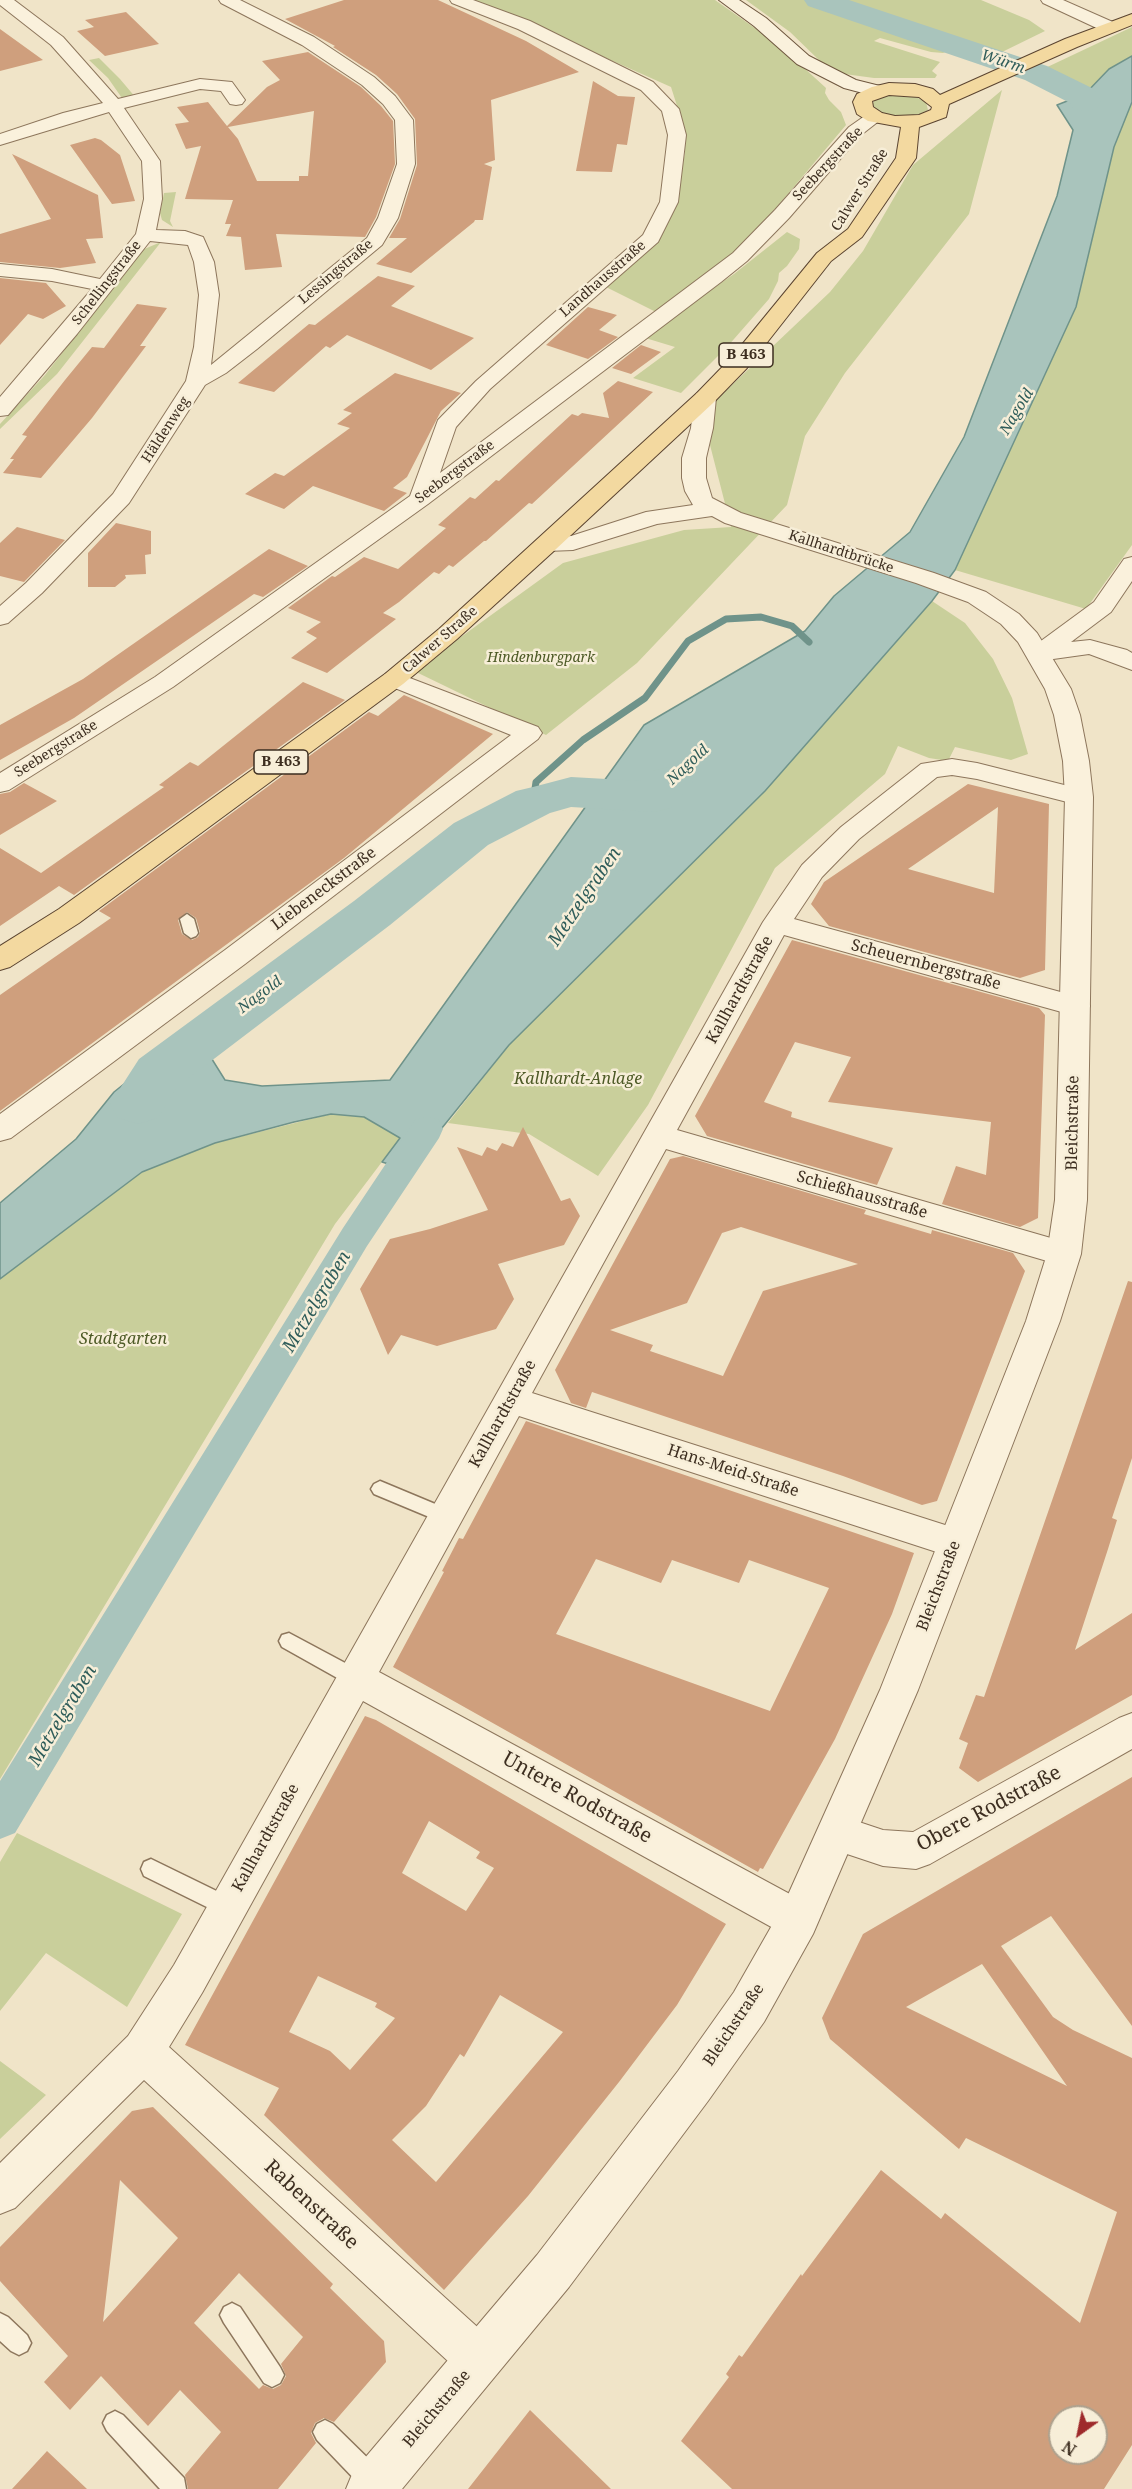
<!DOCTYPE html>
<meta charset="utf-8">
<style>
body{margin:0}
#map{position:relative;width:1132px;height:2489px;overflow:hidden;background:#f0e4c8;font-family:"Noto Serif",serif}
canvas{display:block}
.north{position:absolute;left:1048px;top:2405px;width:60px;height:60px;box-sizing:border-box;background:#f7eed8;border:2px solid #ada18e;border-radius:50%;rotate:213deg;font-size:16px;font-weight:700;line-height:24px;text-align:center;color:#3d2e20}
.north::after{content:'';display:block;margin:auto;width:21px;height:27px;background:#9e2a2b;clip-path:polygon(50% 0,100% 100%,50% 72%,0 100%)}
</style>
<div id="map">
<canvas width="1132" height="2489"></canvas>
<div class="north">N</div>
</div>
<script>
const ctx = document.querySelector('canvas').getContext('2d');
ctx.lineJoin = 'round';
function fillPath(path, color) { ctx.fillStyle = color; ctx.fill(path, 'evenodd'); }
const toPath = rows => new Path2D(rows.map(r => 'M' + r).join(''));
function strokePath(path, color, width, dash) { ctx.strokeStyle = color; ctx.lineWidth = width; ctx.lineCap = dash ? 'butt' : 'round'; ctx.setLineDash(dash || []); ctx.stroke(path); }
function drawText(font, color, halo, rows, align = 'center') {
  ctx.font = font + ' "Noto Serif",serif'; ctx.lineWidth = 5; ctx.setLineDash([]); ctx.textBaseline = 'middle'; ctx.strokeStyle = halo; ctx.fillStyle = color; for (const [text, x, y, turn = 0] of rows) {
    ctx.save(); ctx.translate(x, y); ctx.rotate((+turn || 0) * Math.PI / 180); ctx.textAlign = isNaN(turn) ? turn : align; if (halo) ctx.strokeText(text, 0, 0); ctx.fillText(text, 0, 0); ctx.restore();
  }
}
fillPath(toPath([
 [465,0,715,0,779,45,826,88,825,93,829,100,841,112,846,125,745,245,658,313,604,286,661,237,677,201,685,152,678,109,671,87,539,28],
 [746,0,805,0,835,12,883,27,919,36,953,49,943,53,931,52,880,38,874,41,940,62,932,71,937,75,935,78,874,78,837,73,821,62,790,32],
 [837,0,981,0,1029,20,1045,31,998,54,933,35],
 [1132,27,1132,56,1109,69,1085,94,1041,70],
 [99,58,120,79,136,98,124,101,108,78,89,60],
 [1002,90,969,214,845,373,805,436,787,505,637,663,546,735,414,671,563,563,684,530,731,527,710,445,714,402,830,292,863,251,913,165],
 [888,95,914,96,926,102,928,110,917,116,900,118,882,114,873,107,873,103,875,100],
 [1132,102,1132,545,1086,609,955,570,1076,307,1114,147],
 [176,192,170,221,173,227,162,220,160,213,164,193],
 [787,232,800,239,799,249,787,266,779,273,778,281,769,299,727,347,681,393,633,378,675,347,642,337,734,274],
 [161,242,57,374,0,429,0,424,45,375,142,250],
 [932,601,965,623,993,659,1012,698,1028,754,1011,760,955,747,948,761,929,758,898,746,885,774,775,868,648,1105,598,1176,529,1134,448,1123,509,1045,765,791],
 [331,1114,364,1117,400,1138,335,1224,0,1779,0,1279,142,1172,215,1143],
 [17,1833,182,1914,127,2007,46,1953,0,2011,0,1862],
 [0,2061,46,2095,0,2139]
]), '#c9cf9b');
const water = toPath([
 [1132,56,1132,102,1114,147,1076,307,955,570,932,601,765,791,509,1045,408,1170,382,1162,400,1138,364,1117,331,1114,294,1122,215,1143,142,1172,0,1279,0,1203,76,1139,114,1092,180,1039,210,1056,225,1080,262,1086,390,1080,644,725,805,631,834,596,910,532,964,437,1057,196,1073,130,1057,105,1085,94,1109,69,1132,56]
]);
fillPath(water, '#a9c4bc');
strokePath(water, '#6f938a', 1.5);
strokePath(toPath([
 [533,802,536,782,583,740,645,698,688,641,726,619,761,617,792,626,809,642]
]), '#6f938a', 7);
fillPath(toPath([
 [427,1117,439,1120,443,1129,439,1138,367,1246,15,1833,0,1839,0,1781,343,1228,415,1120,427,1117]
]), '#a9c4bc');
fillPath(toPath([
 [804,0,849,0,1047,66,1094,89,1101,101,1097,108,1085,111,1073,108,1070,103,1025,80,808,6,804,0],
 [669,767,686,771,693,782,671,808,654,812,571,807,550,813,488,845,390,925,177,1087,158,1118,138,1124,118,1118,110,1104,139,1059,354,901,454,823,516,791,533,787,571,777,642,781,652,771,669,767]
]), '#a9c4bc');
fillPath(toPath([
 [344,0,438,0,526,41,579,72,491,100,495,160,484,164,492,167,483,220,475,220,474,222,411,273,376,264,407,238,389,238,400,219,417,165,415,119,397,94,376,75,333,47,335,46,285,19],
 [126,12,159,44,105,56,77,31,94,27,85,20],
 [0,29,43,60,0,71],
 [308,52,361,87,381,106,393,121,395,164,376,217,365,237,276,234,282,267,245,270,241,237,226,236,231,224,225,224,233,200,185,199,201,146,186,149,175,124,189,122,177,107,208,102,227,126,267,87,280,80,262,61],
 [314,111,308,176,299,176,299,181,257,181,238,139,228,127],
 [593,81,618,96,635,97,627,145,617,144,612,172,576,171],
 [95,138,101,140,120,155,135,201,112,204,70,145],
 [12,154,98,195,103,238,86,239,96,263,60,268,0,262,0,234,51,219],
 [378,276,415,286,391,306,474,338,431,370,347,335,330,348,326,346,274,392,238,383,309,324,315,325],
 [0,278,46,283,66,306,43,319,28,314,0,345],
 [137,304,167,308,140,346,146,346,92,418,41,478,3,473,14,459,10,459,27,436,22,435,65,380,92,347,104,348],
 [588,307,617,315,599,330,618,337,588,359,546,345],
 [641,345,661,352,631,374,612,368],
 [395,373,461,393,441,411,407,477,393,488,407,493,384,511,313,486,284,509,245,494,275,473,284,476,350,428,337,424,352,413,343,410],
 [618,381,653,392,532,504,529,503,486,541,484,541,453,567,449,565,439,574,434,572,399,602,383,613,396,619,327,673,291,658,317,638,306,632,321,622,288,608,332,576,335,577,364,557,398,569,446,528,438,525,470,497,475,499,496,480,499,481,572,414,578,416,582,413,609,418,603,393],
 [116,523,151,531,151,554,145,555,146,574,125,575,126,578,115,587,88,587,88,553],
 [17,527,65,540,24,582,0,576,0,543],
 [269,549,308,566,263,597,254,594,74,718,0,760,0,725,83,679],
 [303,682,345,700,74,895,59,886,0,926,0,848,41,873,164,787,159,785,190,762,198,766],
 [404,695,493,734,344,858,0,1111,0,995,111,918,99,911,369,712,378,716],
 [187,912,196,918,200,932,198,937,192,940,182,934,178,920],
 [24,783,57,801,0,835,0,794,10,792],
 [968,784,1049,804,1045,970,1020,978,829,926,811,904,824,882],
 [998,807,994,893,908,869],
 [792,940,1039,1008,1045,1015,1038,1218,1020,1227,942,1204,956,1166,986,1175,991,1122,828,1102,851,1057,795,1042,764,1102,792,1112,791,1117,893,1148,877,1185,707,1136,695,1116],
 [523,1127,561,1201,570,1198,580,1216,564,1245,498,1264,514,1299,496,1329,437,1346,401,1335,388,1355,360,1289,390,1239,430,1229,488,1210,457,1147,482,1156,487,1147,497,1151,502,1143,513,1147],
 [683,1156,866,1210,864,1214,931,1234,932,1230,1013,1253,1025,1271,937,1501,922,1505,843,1476,592,1392,586,1408,571,1403,555,1370,670,1159],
 [741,1227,858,1264,763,1291,723,1376,650,1351,653,1345,610,1330,687,1303,722,1233],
 [1128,1281,1132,1282,1132,1458,1112,1518,1117,1520,1108,1549,1075,1650,1132,1613,1132,1695,978,1782,959,1768,968,1743,959,1739,976,1695,984,1697],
 [526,1421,914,1553,892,1614,835,1739,763,1869,760,1868,758,1872,393,1667,444,1572,442,1571,459,1538,463,1539],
 [596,1559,661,1583,672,1560,739,1583,749,1560,829,1588,770,1711,556,1634],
 [365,1716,376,1720,726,1924,677,2005,619,2082,528,2196,444,2290,264,2115,279,2088,185,2045],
 [429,1821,480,1852,476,1858,494,1868,466,1911,402,1873],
 [318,1976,377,2003,375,2007,395,2018,350,2070,330,2051,289,2032],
 [500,1995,563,2032,436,2182,392,2140,426,2106,460,2054,464,2057],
 [1132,1777,1132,2026,1051,1916,1001,1946,1053,2017,1073,2030,1132,2058,1132,2445,1104,2489,732,2489,681,2441,729,2377,726,2374,739,2355,742,2357,801,2274,802,2276,881,2170,941,2219,945,2213,1080,2323,1117,2212,966,2138,959,2149,830,2039,822,2018,863,1934],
 [982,1964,1067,2086,906,2007],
 [1060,2417,1096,2417,1096,2453,1060,2453],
 [153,2107,333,2284,330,2288,384,2341,386,2362,334,2422,324,2418,315,2423,311,2433,316,2443,278,2489,188,2489,185,2475,221,2432,180,2390,148,2426,101,2376,70,2410,44,2382,68,2356,0,2281,0,2247,132,2111],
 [120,2180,178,2238,103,2322],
 [239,2273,303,2337,281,2364,286,2376,281,2385,273,2389,263,2385,259,2389,194,2323],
 [530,2410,611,2489,468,2489],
 [47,2451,87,2489,12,2489]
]), '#cf9f7d');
const service = toPath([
 [187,914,194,919,198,933,196,936,191,938,184,933,180,919,187,914],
 [380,1481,452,1511,455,1516,452,1521,446,1524,374,1494,371,1489,374,1484,380,1481],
 [289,1633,362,1672,365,1678,362,1684,355,1687,348,1684,282,1647,279,1641,282,1635,289,1633],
 [151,1859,235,1900,238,1907,235,1914,228,1917,221,1914,144,1876,141,1869,144,1862,151,1859],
 [232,2303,240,2307,280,2367,284,2375,280,2383,272,2387,264,2383,224,2323,220,2315,224,2307,232,2303],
 [0,2313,8,2317,27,2335,31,2343,27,2351,19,2355,11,2351,0,2341,0,2313],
 [115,2411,123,2415,184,2478,186,2489,160,2489,107,2431,103,2423,107,2415,115,2411],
 [325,2420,333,2424,382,2472,385,2481,382,2489,364,2489,317,2440,313,2432,317,2424,325,2420]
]);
const minor = toPath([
 [0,0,14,0,63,37,118,99,200,79,232,82,245,100,242,104,236,105,230,104,221,91,200,89,124,108,160,161,162,199,156,230,185,231,203,237,214,262,219,295,211,365,367,238,378,218,397,164,395,120,383,104,362,85,302,45,221,3,219,0,240,0,314,37,374,77,395,96,413,120,415,164,398,218,382,245,257,349,226,373,205,385,129,503,42,593,8,623,0,625,0,606,26,583,113,494,186,381,194,347,199,295,194,262,188,245,150,241,77,334,8,415,0,416,0,397,92,289,52,281,0,276,0,264,52,269,100,279,136,234,144,199,142,161,109,112,0,145,0,134,63,113,103,103,51,45,0,5,0,0],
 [450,0,473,0,530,21,653,82,679,109,686,135,678,202,658,242,490,389,456,427,440,473,733,253,775,210,849,127,869,113,875,112,881,113,884,117,861,135,789,218,747,261,721,282,428,504,173,687,9,790,0,792,0,773,155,677,410,496,438,420,476,381,643,235,660,202,668,135,662,111,641,90,518,29,452,3,450,0],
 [1041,0,1063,0,1115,23,1117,27,1109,32,1103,31,1043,3,1041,0],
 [1132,557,1132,581,1111,612,1071,642,1090,640,1127,650,1132,653,1132,670,1089,654,1039,661,1030,659,1027,654,1030,649,1094,602,1124,559,1132,557],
 [394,672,538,727,542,733,538,739,245,964,11,1138,0,1141,0,1114,225,950,511,735,385,684,382,679,385,674,394,672],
 [952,759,977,763,1088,791,1092,797,1088,803,1079,805,977,779,952,775,937,777,859,839,822,877,794,919,1086,999,1090,1006,1086,1013,1076,1016,784,935,677,1130,1075,1245,1080,1254,1075,1263,1064,1266,666,1149,532,1393,967,1532,973,1543,967,1554,955,1558,519,1416,379,1672,812,1906,818,1920,812,1934,798,1939,784,1934,363,1701,202,1993,169,2047,495,2343,501,2359,495,2375,479,2381,463,2375,144,2080,15,2208,0,2214,0,2163,128,2036,174,1965,763,922,802,865,841,827,921,764,952,759],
 [1132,1713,1132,1749,930,1864,916,1869,883,1866,838,1851,824,1846,819,1833,824,1820,838,1815,883,1830,913,1832,1119,1718,1132,1713]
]);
const tertiary = toPath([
 [705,391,713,393,716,398,713,428,706,458,706,478,712,498,741,513,934,573,986,592,1019,614,1037,633,1071,689,1080,715,1089,761,1093,797,1087,1200,1081,1254,1060,1321,918,1690,813,1934,764,2022,708,2101,569,2287,402,2489,346,2489,353,2472,537,2255,678,2071,734,1992,783,1906,880,1690,1026,1321,1047,1254,1055,1200,1065,797,1063,761,1054,715,1045,689,1018,642,1001,624,968,602,916,583,725,523,712,516,657,524,573,550,547,551,538,549,535,544,538,539,571,536,646,512,693,505,685,491,682,478,682,458,691,428,694,398,697,393,705,391]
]);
const secondary = toPath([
 [719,0,739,0,766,18,809,56,856,80,884,87,887,91,884,95,878,97,844,88,797,64,754,26,719,0]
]);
const primary = toPath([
 [1132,14,1132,25,1077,47,949,104,946,117,919,127,916,158,862,237,831,261,747,368,713,403,556,549,457,639,403,684,79,923,10,967,0,970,0,946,59,909,385,674,439,629,697,393,731,358,817,253,848,229,896,158,901,127,868,121,857,114,853,102,857,94,872,87,889,83,915,84,933,89,940,95,1065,39,1132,14],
 [889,95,919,97,932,107,931,110,919,115,895,116,882,113,873,107,872,101,889,95]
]);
strokePath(service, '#8d765c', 3);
strokePath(minor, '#8d765c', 2);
strokePath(tertiary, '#8d765c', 2);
strokePath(secondary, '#6f573f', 2);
strokePath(primary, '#5b4430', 2);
fillPath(service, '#faf1dc');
fillPath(minor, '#faf1dc');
fillPath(tertiary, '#faf1dc');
fillPath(secondary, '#faf1dc');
fillPath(primary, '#f3d9a0');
drawText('14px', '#3d2e20', '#f7eed8', [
 ["Seebergstraße",828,164,-47],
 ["Calwer Straße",860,190,-58],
 ["Lessingstraße",336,272,-40],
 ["Landhausstraße",603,279,-41],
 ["Schellingstraße",107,283,-52],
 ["Häldenweg",166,430,-57],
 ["Seebergstraße",455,472,-37],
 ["Kallhardtbrücke",841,552,18],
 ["Calwer Straße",440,640,-41],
 ["Seebergstraße",56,749,-32]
]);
drawText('italic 14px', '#4d5a26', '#f7eed8', [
 ["Hindenburgpark",541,658]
]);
drawText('italic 15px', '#2f5d5a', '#f7eed8', [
 ["Würm",1003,62,18],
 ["Nagold",1017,412,-59],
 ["Nagold",688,765,-43],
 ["Nagold",260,995,-37]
]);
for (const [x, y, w] of [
 [746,355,54],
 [281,762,54]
]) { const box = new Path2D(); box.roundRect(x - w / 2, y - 12, w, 24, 4.5); ctx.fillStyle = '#f7eed8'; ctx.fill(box); strokePath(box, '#3d2e20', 1.5); }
drawText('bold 15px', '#3d2e20', null, [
 ["B 463",746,355],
 ["B 463",281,762]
]);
drawText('16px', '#3d2e20', '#f7eed8', [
 ["Liebeneckstraße",324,889,-37],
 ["Scheuernbergstraße",926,965,15],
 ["Kallhardtstraße",740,990,-61],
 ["Bleichstraße",1073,1123,-89],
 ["Schießhausstraße",862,1195,16],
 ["Kallhardtstraße",503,1414,-61],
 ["Hans-Meid-Straße",733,1471,18],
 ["Bleichstraße",939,1586,-69],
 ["Kallhardtstraße",266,1838,-61],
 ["Bleichstraße",734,2025,-56],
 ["Bleichstraße",437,2409,-50]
]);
drawText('italic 16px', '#4d5a26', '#f7eed8', [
 ["Kallhardt-Anlage",578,1079],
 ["Stadtgarten",123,1339]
]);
drawText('italic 18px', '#2f5d5a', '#f7eed8', [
 ["Metzelgraben",585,897,-56],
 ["Metzelgraben",317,1302,-59],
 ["Metzelgraben",63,1716,-59]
]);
drawText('20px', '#3d2e20', '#f7eed8', [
 ["Untere Rodstraße",577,1798,29],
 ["Obere Rodstraße",989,1809,-28],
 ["Rabenstraße",311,2205,43]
]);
</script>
